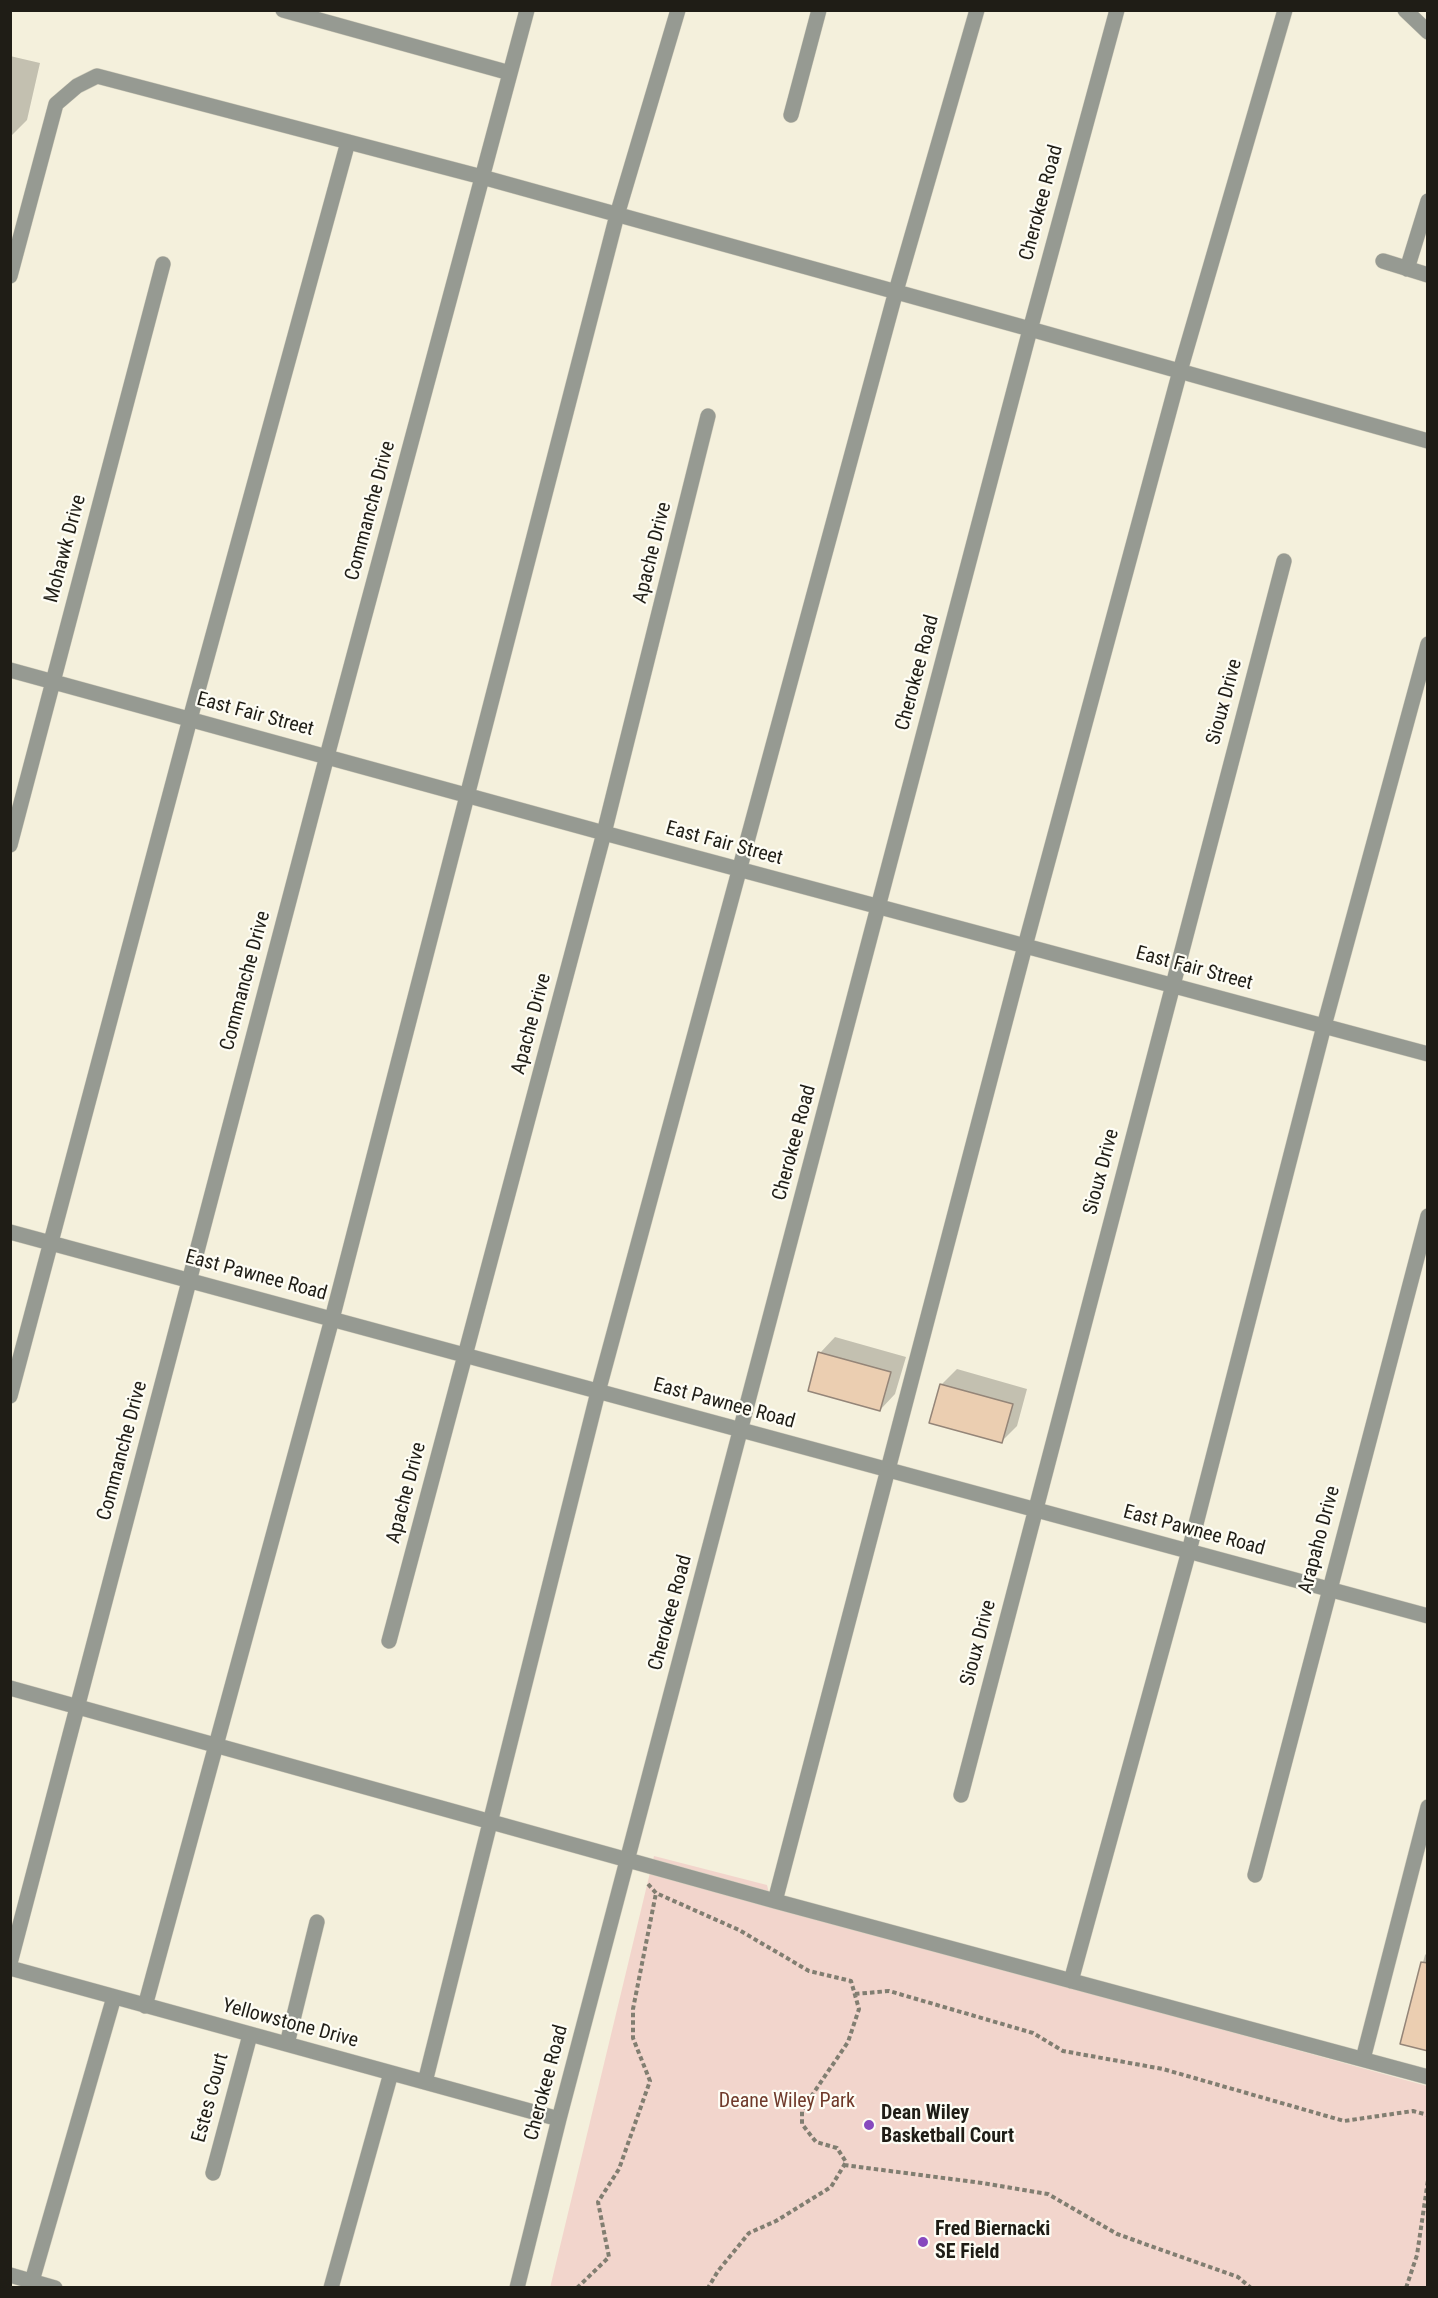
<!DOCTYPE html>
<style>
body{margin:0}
#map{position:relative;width:1438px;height:2298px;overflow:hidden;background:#f4f0dc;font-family:"Roboto Condensed",sans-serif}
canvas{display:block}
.frame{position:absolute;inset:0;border:12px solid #1f1d16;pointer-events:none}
</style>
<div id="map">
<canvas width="1438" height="2298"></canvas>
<div class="frame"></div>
</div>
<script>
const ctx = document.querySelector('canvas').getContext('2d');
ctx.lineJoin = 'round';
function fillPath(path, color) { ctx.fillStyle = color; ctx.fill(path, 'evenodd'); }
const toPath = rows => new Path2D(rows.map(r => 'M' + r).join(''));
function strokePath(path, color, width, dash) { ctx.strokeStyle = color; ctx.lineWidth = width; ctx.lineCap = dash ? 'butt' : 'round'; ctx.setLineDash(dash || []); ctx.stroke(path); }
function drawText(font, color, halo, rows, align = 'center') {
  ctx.font = font + ' "Roboto Condensed",sans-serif'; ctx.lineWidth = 4.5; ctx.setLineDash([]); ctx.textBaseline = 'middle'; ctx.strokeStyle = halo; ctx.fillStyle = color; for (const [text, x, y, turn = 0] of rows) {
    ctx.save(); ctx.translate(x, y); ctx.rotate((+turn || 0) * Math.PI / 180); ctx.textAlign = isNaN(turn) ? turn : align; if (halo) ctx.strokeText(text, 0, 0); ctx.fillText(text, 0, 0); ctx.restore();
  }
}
fillPath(toPath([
 [654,1856,767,1885,772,1905,1427,2086,1427,2287,550,2288]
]), '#f2d5cc');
fillPath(toPath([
 [10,56,40,63,27,120,12,135],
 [835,1337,906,1357,895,1394,880,1410,820,1353],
 [957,1369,1027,1389,1017,1426,1001,1442,941,1385],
 [1428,1952,1428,2050,1401,2043,1425,1955]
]), '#0003');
const building = toPath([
 [818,1352,891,1372,880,1411,808,1391,818,1352],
 [940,1384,1013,1404,1002,1443,929,1423,940,1384],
 [1421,1962,1428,1963,1428,2051,1400,2044,1421,1962]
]);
fillPath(building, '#ebceb1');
strokePath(building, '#948578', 1.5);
const minor = toPath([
 [283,10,510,73],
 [1405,10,1428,32],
 [791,115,819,10],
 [1383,261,1428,275],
 [1407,269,1428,201],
 [10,276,56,104,77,86,97,76,482,177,1030,329,1428,441],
 [10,670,604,833,1428,1054],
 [10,845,163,264],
 [10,1232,1428,1616],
 [10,1396,190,719,348,142],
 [389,1641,604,833,708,416],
 [10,1688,775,1901,1428,2077],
 [961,1795,1284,561],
 [1255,1875,1428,1216],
 [775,1901,1025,946,1180,371,1285,10],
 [10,1963,327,756,527,10],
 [10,1968,559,2119],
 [1071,1981,1189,1551,1324,1026,1428,644],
 [145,2006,332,1319,617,215,678,10],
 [287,2044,317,1922],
 [1363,2059,1428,1807],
 [425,2082,598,1392,896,291,977,10],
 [213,2173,250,2035],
 [10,2275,55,2288],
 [32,2281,114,1997],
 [331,2288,391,2073],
 [517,2288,559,2119,1027,341,1117,10]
]);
strokePath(minor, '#d2cebc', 16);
strokePath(toPath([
 [648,1884,656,1893,739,1930,809,1971,851,1981,859,2009,848,2042,802,2110,802,2124,816,2142,837,2148,846,2162,831,2187,776,2221,749,2233,718,2271,708,2288],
 [855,1994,889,1991,1033,2033,1063,2051,1163,2069,1344,2121,1413,2111,1428,2115],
 [844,2165,982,2183,1048,2194,1117,2234,1238,2277,1251,2288],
 [577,2288,609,2257,598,2202,619,2169,650,2081,633,2038,633,2009,656,1893],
 [1406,2288,1417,2255,1428,2180]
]), '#817e71', 4, [4.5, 3]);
strokePath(minor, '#969a92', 15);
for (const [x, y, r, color] of [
 [869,2125,6,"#8749be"],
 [923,2242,6,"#8749be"]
]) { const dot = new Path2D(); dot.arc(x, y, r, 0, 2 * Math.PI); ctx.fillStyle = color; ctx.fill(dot); strokePath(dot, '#fefdf5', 2); }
drawText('20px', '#1f1d16', '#fefdf5', [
 ["Cherokee Road",1042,203,-75],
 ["Commanche Drive",371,511,-75],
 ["Mohawk Drive",66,549,-75],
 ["Apache Drive",653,553,-76],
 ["Cherokee Road",918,673,-75],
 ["Sioux Drive",1225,702,-75],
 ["East Fair Street",255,715,15],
 ["East Fair Street",724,844,15],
 ["East Fair Street",1194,969,15],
 ["Commanche Drive",246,981,-75],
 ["Apache Drive",532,1024,-75],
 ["Cherokee Road",795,1143,-75],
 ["Sioux Drive",1102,1172,-75],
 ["East Pawnee Road",256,1276,15],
 ["East Pawnee Road",724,1404,15],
 ["Commanche Drive",123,1451,-75],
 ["Apache Drive",407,1493,-75],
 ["East Pawnee Road",1194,1531,15],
 ["Arapaho Drive",1320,1540,-75],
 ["Cherokee Road",671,1613,-75],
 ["Sioux Drive",979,1643,-75],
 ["Yellowstone Drive",290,2024,15],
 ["Cherokee Road",547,2083,-75],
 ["Estes Court",211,2098,-75]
]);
drawText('20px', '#703a2b', '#fefdf5', [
 ["Deane Wiley Park",787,2102]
]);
drawText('bold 20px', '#1f1d16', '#fefdf5', [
 ["Dean Wiley",881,2114],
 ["Basketball Court",881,2137],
 ["Fred Biernacki",935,2230],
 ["SE Field",935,2253]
], 'left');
</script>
